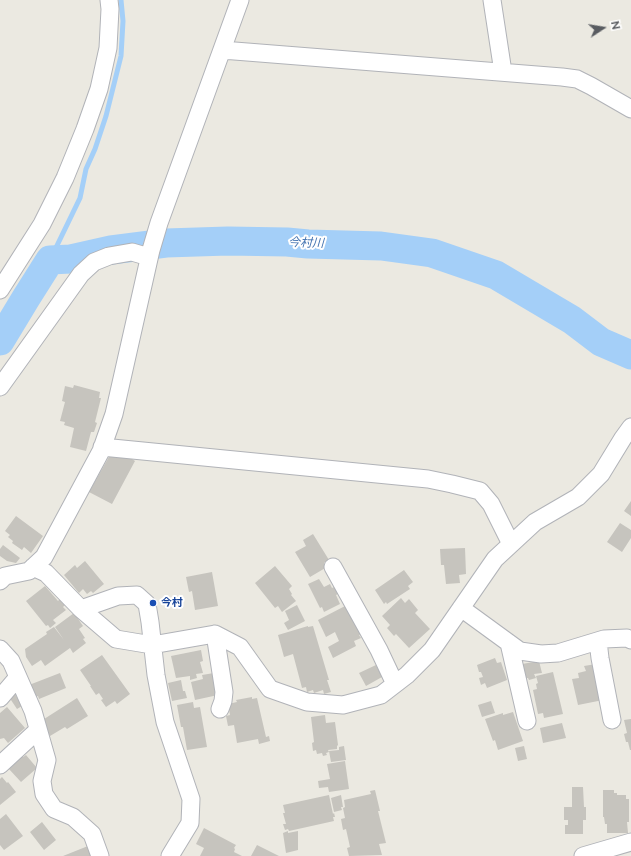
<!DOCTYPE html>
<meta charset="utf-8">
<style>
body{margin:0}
#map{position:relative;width:631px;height:856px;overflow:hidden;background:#ebe9e1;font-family:Raleway,sans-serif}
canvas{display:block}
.north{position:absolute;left:583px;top:8px;width:40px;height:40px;-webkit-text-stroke:3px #fff;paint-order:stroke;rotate:78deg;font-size:11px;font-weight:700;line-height:16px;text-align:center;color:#595c61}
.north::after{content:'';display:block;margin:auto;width:14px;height:18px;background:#595c61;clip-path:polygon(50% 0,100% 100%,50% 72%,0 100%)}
</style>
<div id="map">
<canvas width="631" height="856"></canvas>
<div class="north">N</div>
</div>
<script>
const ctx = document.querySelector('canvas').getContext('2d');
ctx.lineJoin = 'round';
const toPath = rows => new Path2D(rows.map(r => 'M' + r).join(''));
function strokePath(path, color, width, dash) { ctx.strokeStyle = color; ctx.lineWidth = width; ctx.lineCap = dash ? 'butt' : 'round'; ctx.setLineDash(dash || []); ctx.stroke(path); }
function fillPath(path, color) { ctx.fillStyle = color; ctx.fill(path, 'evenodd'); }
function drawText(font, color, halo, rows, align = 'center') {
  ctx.font = font + ' Raleway,"Noto Sans JP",sans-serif'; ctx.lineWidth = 4; ctx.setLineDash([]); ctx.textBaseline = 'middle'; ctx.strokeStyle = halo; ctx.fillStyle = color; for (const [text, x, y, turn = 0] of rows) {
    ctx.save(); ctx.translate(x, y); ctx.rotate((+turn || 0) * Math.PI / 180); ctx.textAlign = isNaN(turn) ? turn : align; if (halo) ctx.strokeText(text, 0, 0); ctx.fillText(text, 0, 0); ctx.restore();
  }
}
strokePath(toPath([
 [50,260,80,198,86,169,95,149,106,116,121,56,123,21,121,0]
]), '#a4cff8', 5);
strokePath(toPath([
 [0,341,26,298,50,260,71,259,111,250,166,243,228,241,287,242,308,244,381,246,432,253,496,275,572,320,601,342,631,355]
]), '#a4cff8', 29);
fillPath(toPath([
 [74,385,100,392,99,398,101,398,95,422,97,423,94,432,91,432,86,451,70,447,74,428,64,425,65,422,60,421,65,402,62,401,65,386,73,388],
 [110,455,129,457,135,461,112,504,89,492],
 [631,501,631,516,624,511],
 [16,516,43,536,31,553,24,547,22,550,12,543,13,541,8,537,10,535,5,531],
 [620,523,631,530,631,538,622,552,607,542],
 [313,534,329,560,324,563,327,567,310,577,295,552,306,546,303,540],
 [3,545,20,558,16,563,7,561,0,556,0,549],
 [465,548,466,574,459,575,460,583,446,584,444,565,441,565,440,549],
 [85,561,104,584,93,593,91,591,87,594,83,589,79,593,64,575,75,565,77,568],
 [275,566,292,586,289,589,292,594,291,595,296,601,282,612,278,606,275,608,255,583],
 [404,570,413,582,408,586,410,589,387,604,386,602,384,604,375,590],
 [212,572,218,606,195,610,192,591,189,592,186,577],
 [319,579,324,587,330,584,332,588,334,587,338,594,336,595,340,604,324,612,322,607,320,608,308,584],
 [45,586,58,601,60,599,65,605,63,607,66,610,53,620,56,623,50,628,48,625,46,626,26,601],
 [401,598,405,603,409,599,418,610,415,613,430,629,409,648,396,634,394,636,387,628,390,625,382,616],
 [297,605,305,621,288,630,284,623,289,620,285,611],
 [347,605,361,634,359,635,361,638,354,641,356,646,333,658,328,647,339,641,335,632,326,637,318,620],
 [74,613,83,626,79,629,85,638,83,639,86,643,73,653,70,648,45,666,41,660,32,666,26,657,25,649,47,634,46,632,54,627,64,640,55,627],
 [308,626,308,627,313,626,329,680,327,680,331,692,324,694,323,690,314,693,313,690,307,692,306,687,302,688,293,654,284,657,278,635],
 [201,650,203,661,200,662,203,673,196,674,197,678,190,680,190,676,176,678,171,656],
 [102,655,130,694,117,704,115,701,106,707,101,700,103,699,99,693,96,695,90,686,91,686,80,670],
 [495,658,497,663,501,662,507,680,487,688,485,683,481,685,479,678,483,677,481,672,479,672,477,665],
 [539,661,542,673,534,674,536,678,529,680,528,678,526,678,522,664],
 [596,664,603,700,578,705,572,679,579,678,578,673,586,671,584,666],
 [376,665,382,677,366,686,359,673],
 [553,672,563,714,544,718,543,713,538,714,533,690,537,689,536,684,538,683,536,676],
 [60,673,66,688,39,699,38,696,33,698,29,685],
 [214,673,218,695,195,700,191,682,203,679,202,675],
 [181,680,183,691,185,691,187,698,172,701,168,683],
 [15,694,22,706,17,709,9,697],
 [252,697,252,699,257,698,266,737,269,736,270,741,259,744,258,739,237,743,234,725,228,726,226,716,230,715,228,704,237,702,236,700],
 [77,698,88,716,67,729,65,727,50,736,41,721],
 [491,701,495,713,482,717,478,705],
 [193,702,194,708,200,707,207,747,187,750,183,727,181,727,177,705],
 [7,707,25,728,8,743,4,738,0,739,0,713],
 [513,712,523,741,498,750,495,740,493,741,485,719,503,713,503,715],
 [325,715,326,723,335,722,338,745,337,746,337,749,328,750,329,752,326,753,327,755,323,756,322,753,317,754,316,750,313,751,312,743,314,742,311,717],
 [631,719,631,750,630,750,628,742,626,742,624,734,627,733,624,720],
 [562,723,566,738,543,743,540,728],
 [344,746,346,760,331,762,329,751,339,750,339,747],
 [524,746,527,759,518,761,515,748],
 [22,755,23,757,26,755,37,768,21,782,8,768],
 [345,761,349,789,329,792,328,787,319,788,318,781,330,779,327,764],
 [2,777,7,783,8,782,16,792,0,805,0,779],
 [572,787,583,787,584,807,586,807,586,820,583,820,583,834,565,834,565,825,568,825,568,820,564,820,564,807,572,807],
 [375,790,380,811,378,811,386,843,379,844,382,855,349,856,347,848,350,847,346,829,343,830,341,819,345,818,343,808,345,807,344,800,371,794,370,791],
 [603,790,614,790,614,793,617,793,617,795,626,795,626,799,629,799,629,822,627,822,628,833,607,833,607,824,605,824,604,817,603,817],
 [329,795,333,814,334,813,335,817,333,817,334,821,289,831,288,829,285,830,283,824,286,824,283,813,285,813,283,805],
 [341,795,343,807,341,807,342,810,334,812,331,798],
 [6,814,23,836,4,850,0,845,0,819],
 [42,822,56,840,44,850,30,832],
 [204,828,236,845,234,848,235,849,234,852,242,856,200,856,204,848,196,844],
 [288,831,288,833,298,831,298,850,286,853,283,833],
 [257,845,279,856,251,856],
 [88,846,92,856,63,856]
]), '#c6c4be');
const minor = toPath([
 [492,0,503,72],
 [222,50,562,77,577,79,591,86,631,109],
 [0,290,42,224,65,178,85,129,99,89,108,48,110,9,109,0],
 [0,387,81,274,94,262,109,256,132,252,149,257],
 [102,447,428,479,452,484,480,491,491,504,511,544],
 [33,567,46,573,81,609,116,639,152,645,215,634,240,647,270,689,307,702,343,705,381,695,407,675,432,650,495,559,535,522,578,497,601,474,623,438,631,427],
 [333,567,379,650,395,684],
 [0,581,5,576,29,571,44,557,101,451,114,414,151,250,159,223,240,0],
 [461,608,520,651,541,654,558,653,604,639,627,638,631,640],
 [81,609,118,596,137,595,147,604,150,622,156,675,165,722,191,799,190,823,170,856],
 [215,634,224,692,223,701,220,709],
 [598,641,600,658,612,720],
 [509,643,527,721],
 [0,649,11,661,33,711,47,760,42,781,44,794,54,809,73,817,92,834,100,856],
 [0,698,18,677],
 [0,765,38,730],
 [583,856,631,842]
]);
strokePath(minor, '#b1b3b8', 19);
strokePath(minor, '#fff', 17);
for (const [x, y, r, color] of [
 [153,603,4,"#1a4fb4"]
]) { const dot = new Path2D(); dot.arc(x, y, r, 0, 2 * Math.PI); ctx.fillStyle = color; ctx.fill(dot); strokePath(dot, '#fff', 1.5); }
drawText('bold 11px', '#164399', '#fff', [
 ["今村",161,603]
], 'left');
drawText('italic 12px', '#4675b1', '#fff', [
 ["今村川",306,243,2]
]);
</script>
